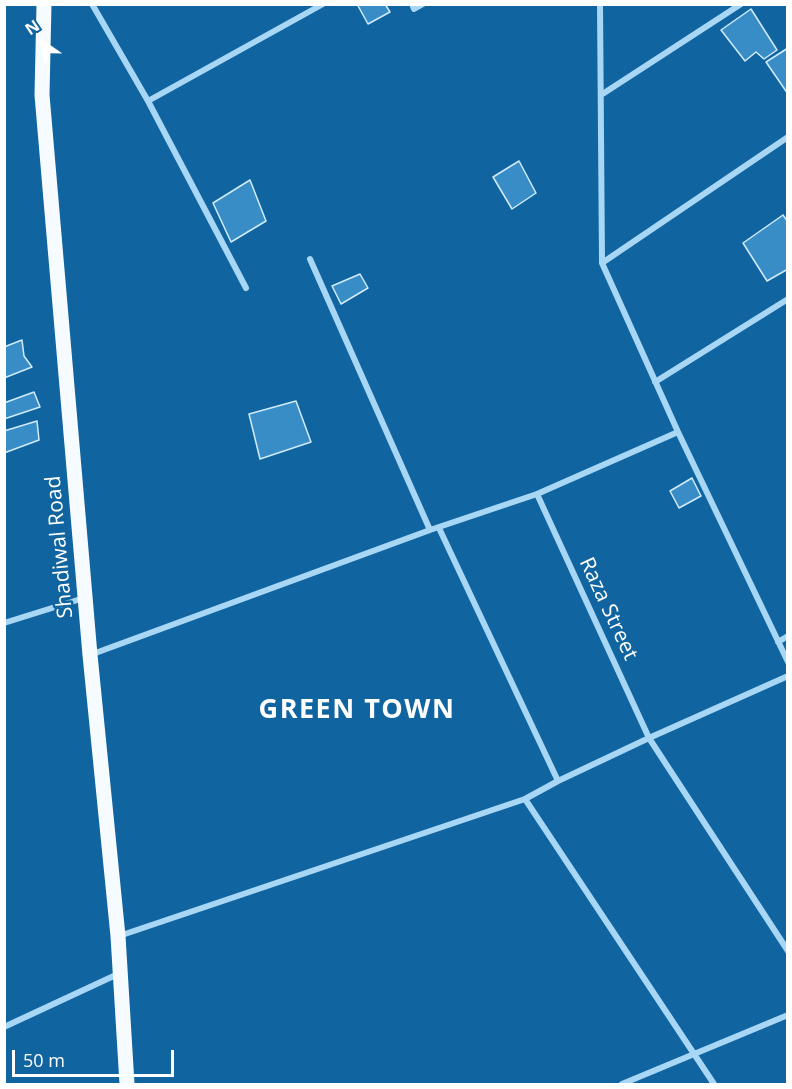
<!DOCTYPE html>
<style>
body{margin:0}
#map{position:relative;width:792px;height:1089px;overflow:hidden;background:#1064a0;font-family:"Open Sans",sans-serif}
canvas{display:block}
.frame{position:absolute;inset:0;border:6px solid #fff;pointer-events:none}
.north{position:absolute;left:12px;top:12px;width:60px;height:60px;-webkit-text-stroke:4px #1064a0;paint-order:stroke;rotate:326deg;font-size:16px;font-weight:700;line-height:24px;text-align:center;color:#fff}
.north::after{content:'';display:block;margin:auto;width:21px;height:27px;background:#fff;clip-path:polygon(50% 0,100% 100%,50% 72%,0 100%)}
.scale{position:absolute;left:12px;top:1050px;width:162px;height:27px;box-sizing:border-box;border:3px solid #fff;border-top:0;padding-left:8px;font-size:18px;line-height:21px;white-space:nowrap;color:#fff;-webkit-text-stroke:4px #1064a0;paint-order:stroke}
</style>
<div id="map">
<canvas width="792" height="1089"></canvas>
<div class="frame"></div>
<div class="north">N</div>
<div class="scale">50 m</div>
</div>
<script>
const ctx = document.querySelector('canvas').getContext('2d');
ctx.lineJoin = 'round';
function fillPath(path, color) { ctx.fillStyle = color; ctx.fill(path, 'evenodd'); }
const toPath = rows => new Path2D(rows.map(r => 'M' + r).join(''));
function strokePath(path, color, width, dash) { ctx.strokeStyle = color; ctx.lineWidth = width; ctx.lineCap = dash ? 'butt' : 'round'; ctx.setLineDash(dash || []); ctx.stroke(path); }
function drawText(font, color, halo, rows, align = 'center') {
  ctx.font = font + ' "Open Sans",sans-serif'; ctx.lineWidth = 5; ctx.setLineDash([]); ctx.textBaseline = 'middle'; ctx.strokeStyle = halo; ctx.fillStyle = color; for (const [text, x, y, turn = 0] of rows) {
    ctx.save(); ctx.translate(x, y); ctx.rotate((+turn || 0) * Math.PI / 180); ctx.textAlign = isNaN(turn) ? turn : align; if (halo) ctx.strokeText(text, 0, 0); ctx.fillText(text, 0, 0); ctx.restore();
  }
}
const building = toPath([
 [357,4,385,4,390,12,368,24,357,4],
 [751,9,777,50,764,59,756,52,745,61,721,30,751,9],
 [788,48,788,94,766,62,788,48],
 [519,161,536,193,512,209,493,177,519,161],
 [250,180,266,221,231,242,213,203,250,180],
 [783,215,788,222,788,269,767,281,743,243,783,215],
 [360,274,368,288,341,304,332,286,360,274],
 [22,340,24,356,32,367,4,378,4,347,22,340],
 [34,392,40,407,4,419,4,403,34,392],
 [296,401,311,442,260,459,249,414,296,401],
 [37,421,39,440,4,453,4,431,37,421],
 [692,478,701,496,679,508,670,491,692,478]
]);
fillPath(building, '#398dc7');
strokePath(building, '#d1ecfe', 1.5);
strokePath(toPath([
 [92,4,148,101,246,288],
 [412,4,414,9,423,4],
 [600,4,602,263,678,432,788,662],
 [601,95,741,4],
 [148,101,323,4],
 [310,259,430,530],
 [602,263,788,137],
 [655,382,788,299],
 [537,494,649,738,788,951],
 [439,528,558,781],
 [4,623,84,598],
 [778,642,788,636],
 [90,655,430,530,537,494,678,432],
 [525,799,558,781,649,738,788,676],
 [119,936,525,799,714,1084],
 [4,1027,118,974],
 [622,1084,788,1015]
]), '#a8d6f5', 6);
strokePath(toPath([
 [44,4,42,95,90,655,118,936,127,1084]
]), '#f6fbff', 15);
drawText('21px', '#fff', '#1064a0', [
 ["Shadiwal Road",60,547,-95],
 ["Raza Street",608,609,65]
]);
ctx.letterSpacing = '1.5px';
drawText('bold 27px', '#fff', '#1064a0', [
 ["GREEN TOWN",357,710]
]);
ctx.letterSpacing = '0px';
</script>
